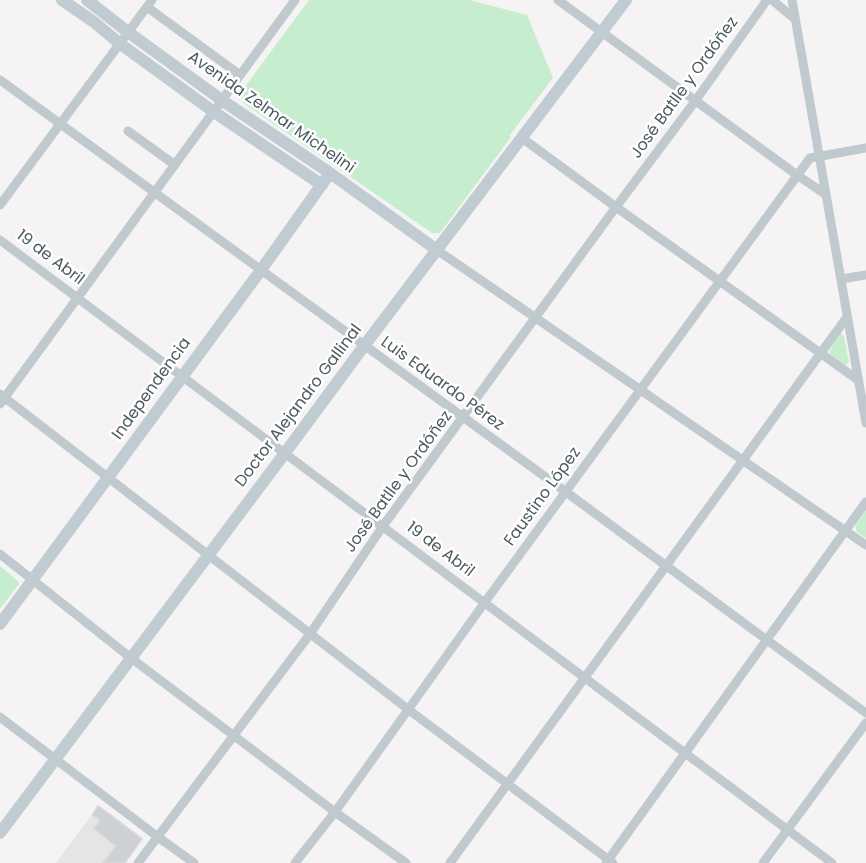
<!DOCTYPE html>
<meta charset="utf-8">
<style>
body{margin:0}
canvas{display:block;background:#f5f3f3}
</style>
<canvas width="866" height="863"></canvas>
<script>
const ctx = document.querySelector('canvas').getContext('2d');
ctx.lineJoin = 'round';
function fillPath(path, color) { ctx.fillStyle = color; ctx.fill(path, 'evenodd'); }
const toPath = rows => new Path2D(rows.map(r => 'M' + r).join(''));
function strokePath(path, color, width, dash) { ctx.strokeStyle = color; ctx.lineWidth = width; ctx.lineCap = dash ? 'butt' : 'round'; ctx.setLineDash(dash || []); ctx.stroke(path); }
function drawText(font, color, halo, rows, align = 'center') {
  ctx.font = font + ' Poppins,sans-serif'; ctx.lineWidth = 5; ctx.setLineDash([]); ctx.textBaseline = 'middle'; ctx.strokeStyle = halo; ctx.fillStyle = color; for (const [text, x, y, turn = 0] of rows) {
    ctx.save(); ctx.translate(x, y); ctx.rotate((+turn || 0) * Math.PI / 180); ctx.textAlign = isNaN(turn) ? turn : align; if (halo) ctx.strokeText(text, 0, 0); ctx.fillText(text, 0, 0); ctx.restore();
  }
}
fillPath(toPath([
 [99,805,143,838,125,863,56,863]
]), '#e6e4e5');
fillPath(toPath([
 [309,0,469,0,527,15,553,78,510,135,511,137,440,233,432,233,243,103,241,92],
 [840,333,844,336,849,363,845,365,830,354,829,352],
 [866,511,866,538,857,532,855,526],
 [0,566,18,581,19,584,0,609]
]), '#c6eece');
const building = toPath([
 [98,806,142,839,125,863,103,863,116,846,94,829,100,820,92,815,98,806]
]);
fillPath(building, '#cdd1d4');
strokePath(building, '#d8dadd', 1.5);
strokePath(toPath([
 [558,0,797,175,825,194],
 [772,0,795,19],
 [792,0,866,423],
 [147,7,240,75],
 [0,80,566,492,866,713],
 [128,131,175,165],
 [522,138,616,207,858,380],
 [0,205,152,0],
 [0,240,832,863],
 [437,250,866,545],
 [841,279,866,275],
 [0,394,409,710,613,863],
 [0,404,295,0],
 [0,554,131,658,335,812,406,863],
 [0,717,158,837,194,863],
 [138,863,310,634,383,526,616,207,696,100,767,0],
 [295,863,335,812,485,602,810,158,866,148],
 [450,863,847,317],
 [606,863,866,502],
 [763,863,866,723]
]), '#c0cace', 9);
strokePath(toPath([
 [62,0,94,22,119,43,214,112,322,185],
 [87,0,128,32,223,101,330,173,437,250],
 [0,624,261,270,330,173],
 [0,833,285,453,364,346,626,0]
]), '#c1ccd2', 12);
drawText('16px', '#4c5a5f', '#fff', [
 ["José Batlle y Ordóñez",685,88,-54],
 ["Avenida Zelmar Michelini",271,113,35],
 ["19 de Abril",50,258,37],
 ["Luis Eduardo Pérez",442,384,36],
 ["Independencia",152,389,-54],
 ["Doctor Alejandro Gallinal",299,406,-53],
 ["José Batlle y Ordóñez",399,482,-54],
 ["Faustino López",543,497,-54],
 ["19 de Abril",440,550,37]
]);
</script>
